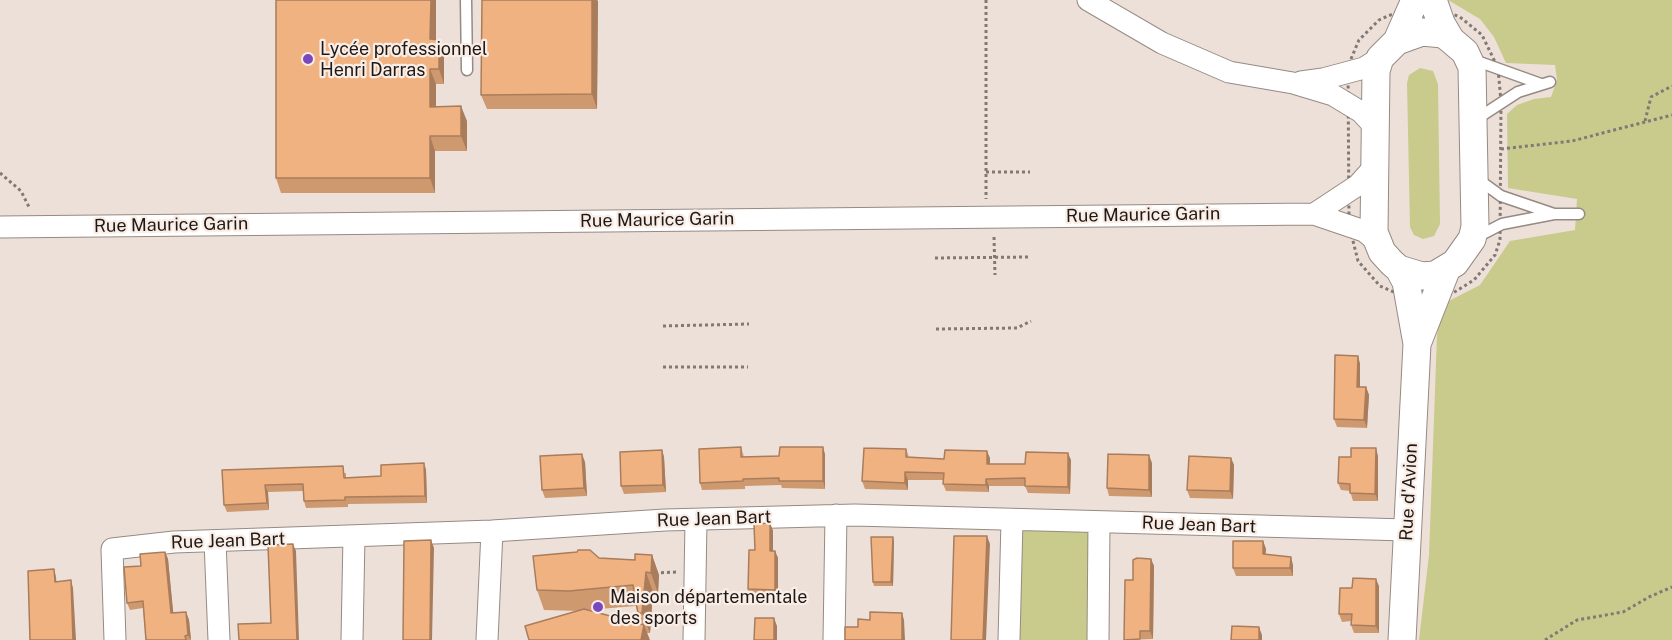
<!DOCTYPE html>
<meta charset="utf-8">
<style>
body{margin:0}
canvas{display:block;background:#ede0d8}
</style>
<canvas width="1672" height="640"></canvas>
<script>
const ctx = document.querySelector('canvas').getContext('2d');
ctx.lineJoin = 'round';
function fillPath(path, color) { ctx.fillStyle = color; ctx.fill(path, 'evenodd'); }
const toPath = rows => new Path2D(rows.map(r => 'M' + r).join(''));
function strokePath(path, color, width, dash) { ctx.strokeStyle = color; ctx.lineWidth = width; ctx.lineCap = dash ? 'butt' : 'round'; ctx.setLineDash(dash || []); ctx.stroke(path); }
function drawText(font, color, halo, rows, align = 'center') {
  ctx.font = font + ' "Public Sans",sans-serif'; ctx.lineWidth = 4.5; ctx.setLineDash([]); ctx.textBaseline = 'middle'; ctx.strokeStyle = halo; ctx.fillStyle = color; for (const [text, x, y, turn = 0] of rows) {
    ctx.save(); ctx.translate(x, y); ctx.rotate((+turn || 0) * Math.PI / 180); ctx.textAlign = isNaN(turn) ? turn : align; if (halo) ctx.strokeText(text, 0, 0); ctx.fillText(text, 0, 0); ctx.restore();
  }
}
fillPath(toPath([
 [1448,0,1672,0,1672,640,1419,640,1429,555,1437,335,1443,304,1480,285,1510,241,1575,230,1577,199,1508,188,1507,114,1517,105,1534,99,1551,97,1557,80,1555,65,1506,63,1494,37,1480,19],
 [1420,68,1433,71,1438,84,1440,224,1434,236,1423,239,1414,235,1410,227,1407,83,1409,75],
 [1026,528,1086,529,1093,535,1091,640,1014,640,1016,535]
]), '#c8cb8c');
const service = toPath([
 [466,0,467,70],
 [1474,60,1541,84],
 [1475,120,1518,92,1550,82],
 [1479,180,1501,196,1554,214],
 [1475,238,1502,224,1554,214,1579,214]
]);
const minor = toPath([
 [1088,0,1162,43,1229,72,1293,83,1333,95,1361,112,1375,127],
 [1301,82,1323,79,1364,68,1380,58],
 [1314,214,1358,185,1375,166],
 [0,227,1314,214,1364,231,1376,241],
 [215,541,219,640],
 [115,640,112,549,174,542,492,531,665,520,855,515,1407,530],
 [352,640,354,536],
 [487,640,492,531],
 [694,640,696,521],
 [834,640,836,515],
 [1009,640,1012,520],
 [1098,640,1099,522]
]);
const tertiary = toPath([
 [1433,0,1441,23,1451,40],
 [1422,32,1443,34,1451,40,1465,52,1472,67,1475,227,1472,239,1455,263,1435,275,1422,276,1399,269,1392,263,1382,252,1374,232,1376,71,1380,58,1397,41,1422,32],
 [1397,41,1415,0],
 [1399,269,1406,282,1417,344,1402,640],
 [1417,344,1447,268]
]);
strokePath(service, '#968a83', 13);
strokePath(minor, '#968a83', 23);
strokePath(tertiary, '#968a83', 29);
strokePath(toPath([
 [986,0,986,199],
 [1420,6,1434,7,1460,17,1482,35,1498,68,1501,102,1500,240,1495,255,1474,280,1453,293,1436,299,1410,299,1380,286,1358,261,1349,225,1348,66,1359,40,1379,20,1406,8,1420,6],
 [1645,121,1651,97,1672,86],
 [1501,149,1572,141,1672,115],
 [986,172,1030,172],
 [0,173,21,191,29,207],
 [994,237,995,275],
 [935,258,1030,257],
 [663,326,749,324],
 [936,329,1017,328,1031,321],
 [663,367,748,367],
 [655,573,678,572],
 [1545,640,1577,620,1623,612,1649,597,1672,587]
]), '#827974', 3, [3, 3]);
strokePath(service, '#fff', 10);
strokePath(minor, '#fff', 21);
strokePath(tertiary, '#fff', 27);
fillPath(toPath([
 [598,1,597,109,487,109,481,95],
 [436,40,444,54,444,84,436,84,436,107,467,121,467,151,435,151,435,193,281,193,276,178],
 [1358,356,1360,364,1360,387,1366,387,1369,395,1367,428,1337,427,1334,419],
 [741,447,744,457,825,454,825,489,782,488,781,485,745,486,745,489,702,490,700,483],
 [906,449,909,457,944,459,990,458,990,464,1025,464,1071,460,1070,494,1028,493,1025,486,989,486,989,492,946,491,943,484,944,480,908,480,908,490,865,489,862,481],
 [662,450,664,457,666,492,624,494,621,486],
 [1378,456,1378,501,1353,501,1350,491,1341,490,1338,483,1351,457],
 [1231,458,1234,465,1233,499,1190,498,1187,490],
 [585,462,587,496,545,498,542,490],
 [424,463,426,470,427,503,348,504,348,507,306,508,304,501,303,491,268,492,269,510,227,512,224,505,222,470,346,473,346,478,381,476],
 [1152,463,1152,497,1109,496,1107,488],
 [770,523,773,531,773,551,775,551,778,558,778,598,751,597,748,589,755,550],
 [894,541,893,586,874,586,873,582],
 [1263,541,1266,549,1265,554,1293,565,1293,576,1236,576,1233,568],
 [165,552,168,559,173,613,186,612,189,620,191,640,146,640,143,608,130,610,127,603,141,566],
 [577,552,599,558,635,560,652,555,659,575,658,593,653,592,650,633,647,633,579,611,544,610,537,590],
 [636,606,638,613,642,624,587,610],
 [1151,559,1154,566,1153,639,1124,640,1133,580],
 [1379,586,1379,633,1354,633,1351,625,1351,621,1342,622,1339,614,1352,588]
]), '#cf9970');
fillPath(toPath([
 [431,0,436,0,436,54,430,39],
 [592,0,597,0,598,1,597,109,592,94],
 [439,40,444,54,444,84,439,69],
 [430,69,436,84,436,122,430,107],
 [461,106,467,121,467,151,461,136],
 [430,136,435,151,435,193,430,178],
 [1358,356,1360,364,1360,395,1357,387],
 [1366,387,1369,395,1367,428,1364,420],
 [823,447,825,454,825,489,823,481],
 [1376,448,1378,456,1378,501,1375,494],
 [662,450,664,457,666,492,663,485],
 [987,451,990,458,990,471,987,464],
 [1068,453,1071,460,1070,494,1068,487],
 [582,454,585,462,587,496,584,488],
 [1149,455,1152,463,1152,497,1149,490],
 [1231,458,1234,465,1233,499,1230,491],
 [424,463,426,470,427,503,425,496],
 [905,472,908,480,908,490,905,483],
 [986,479,989,486,989,492,986,485],
 [265,485,268,492,269,510,267,503],
 [770,523,773,531,773,559,770,551],
 [987,536,990,544,986,640,983,640],
 [893,537,894,541,893,586,891,582],
 [431,540,434,548,432,640,430,640],
 [1263,541,1266,549,1265,562,1263,554],
 [293,544,296,551,299,640,297,640],
 [775,551,778,558,778,598,775,590],
 [165,552,168,559,174,620,171,613],
 [652,555,659,575,658,593,651,573],
 [1291,557,1293,565,1293,576,1290,568],
 [1151,559,1154,566,1153,639,1150,631],
 [54,569,56,577,57,589,55,582],
 [646,572,653,592,650,633,642,613],
 [1376,579,1379,586,1379,633,1376,626],
 [71,580,73,588,76,640,73,640],
 [186,612,189,620,191,640,188,635],
 [902,613,904,620,905,640,902,640],
 [774,618,777,626,777,640,774,640],
 [644,625,650,640,641,640],
 [1259,627,1262,635,1262,640,1259,640]
]), '#a97d5b');
const building = toPath([
 [276,0,431,0,430,39,439,40,439,69,430,69,430,107,461,106,461,136,430,136,430,178,276,178,276,0],
 [482,0,592,0,592,94,481,95,482,0],
 [1335,355,1358,356,1357,387,1366,387,1364,420,1334,419,1335,355],
 [741,447,741,457,779,456,780,447,823,447,823,481,779,481,779,478,743,479,743,481,700,483,699,449,741,447],
 [864,448,906,449,906,457,944,459,945,450,987,451,987,464,1025,464,1026,452,1068,453,1068,487,1025,486,1025,478,986,479,986,485,943,484,944,473,905,472,905,483,862,481,864,448],
 [1351,448,1376,448,1375,494,1350,493,1350,484,1338,483,1339,457,1351,457,1351,448],
 [662,450,663,485,621,486,620,452,662,450],
 [582,454,584,488,542,490,540,456,582,454],
 [1108,454,1149,455,1149,490,1107,488,1108,454],
 [1189,456,1231,458,1230,491,1187,490,1189,456],
 [424,463,425,496,345,497,345,500,304,501,303,484,265,485,267,503,224,505,222,470,343,466,344,478,381,476,381,465,424,463],
 [770,523,770,551,775,551,775,590,748,589,749,550,755,550,754,524,770,523],
 [954,536,987,536,983,640,951,640,954,536],
 [871,537,893,537,891,582,873,582,871,537],
 [431,540,430,640,403,640,404,541,431,540],
 [1233,541,1263,541,1263,554,1291,557,1290,568,1233,568,1233,541],
 [293,544,297,640,239,640,238,624,271,623,268,545,293,544],
 [578,550,590,550,599,558,635,560,635,554,652,555,651,573,646,572,642,613,638,613,633,585,569,591,537,590,533,556,577,552,578,550],
 [165,552,171,613,186,612,188,635,185,636,186,640,146,640,143,601,127,603,124,567,141,566,140,554,165,552],
 [1137,558,1151,559,1150,631,1140,631,1140,639,1124,640,1125,580,1133,580,1133,560,1137,558],
 [54,569,55,582,71,580,73,640,30,640,28,571,54,569],
 [1353,578,1376,579,1376,626,1351,625,1352,614,1339,614,1340,588,1352,588,1353,578],
 [584,609,644,625,641,640,529,640,525,626,584,609],
 [870,612,902,613,902,640,845,640,845,627,858,627,858,619,870,620,870,612],
 [755,618,774,618,774,640,754,640,755,618],
 [1232,626,1259,627,1259,640,1231,640,1232,626]
]);
fillPath(building, '#f1b282');
strokePath(building, '#a97d5b', 1.5);
for (const [x, y, r, color] of [
 [308,59,6,"#7b47bf"],
 [598,607,6,"#7b47bf"]
]) { const dot = new Path2D(); dot.arc(x, y, r, 0, 2 * Math.PI); ctx.fillStyle = color; ctx.fill(dot); strokePath(dot, '#faede5', 2); }
drawText('18px', '#1e1917', '#faede5', [
 ["Lycée professionnel",320,49],
 ["Henri Darras",320,70],
 ["Maison départementale",610,597],
 ["des sports",610,618]
], 'left');
drawText('18px', '#1e1917', '#faede5', [
 ["Rue Maurice Garin",1143,215,-1],
 ["Rue Maurice Garin",657,220,-1],
 ["Rue Maurice Garin",171,225,-1],
 ["Rue d'Avion",1409,492,-87],
 ["Rue Jean Bart",714,519,-2],
 ["Rue Jean Bart",1199,525,2],
 ["Rue Jean Bart",228,541,-2]
]);
</script>
